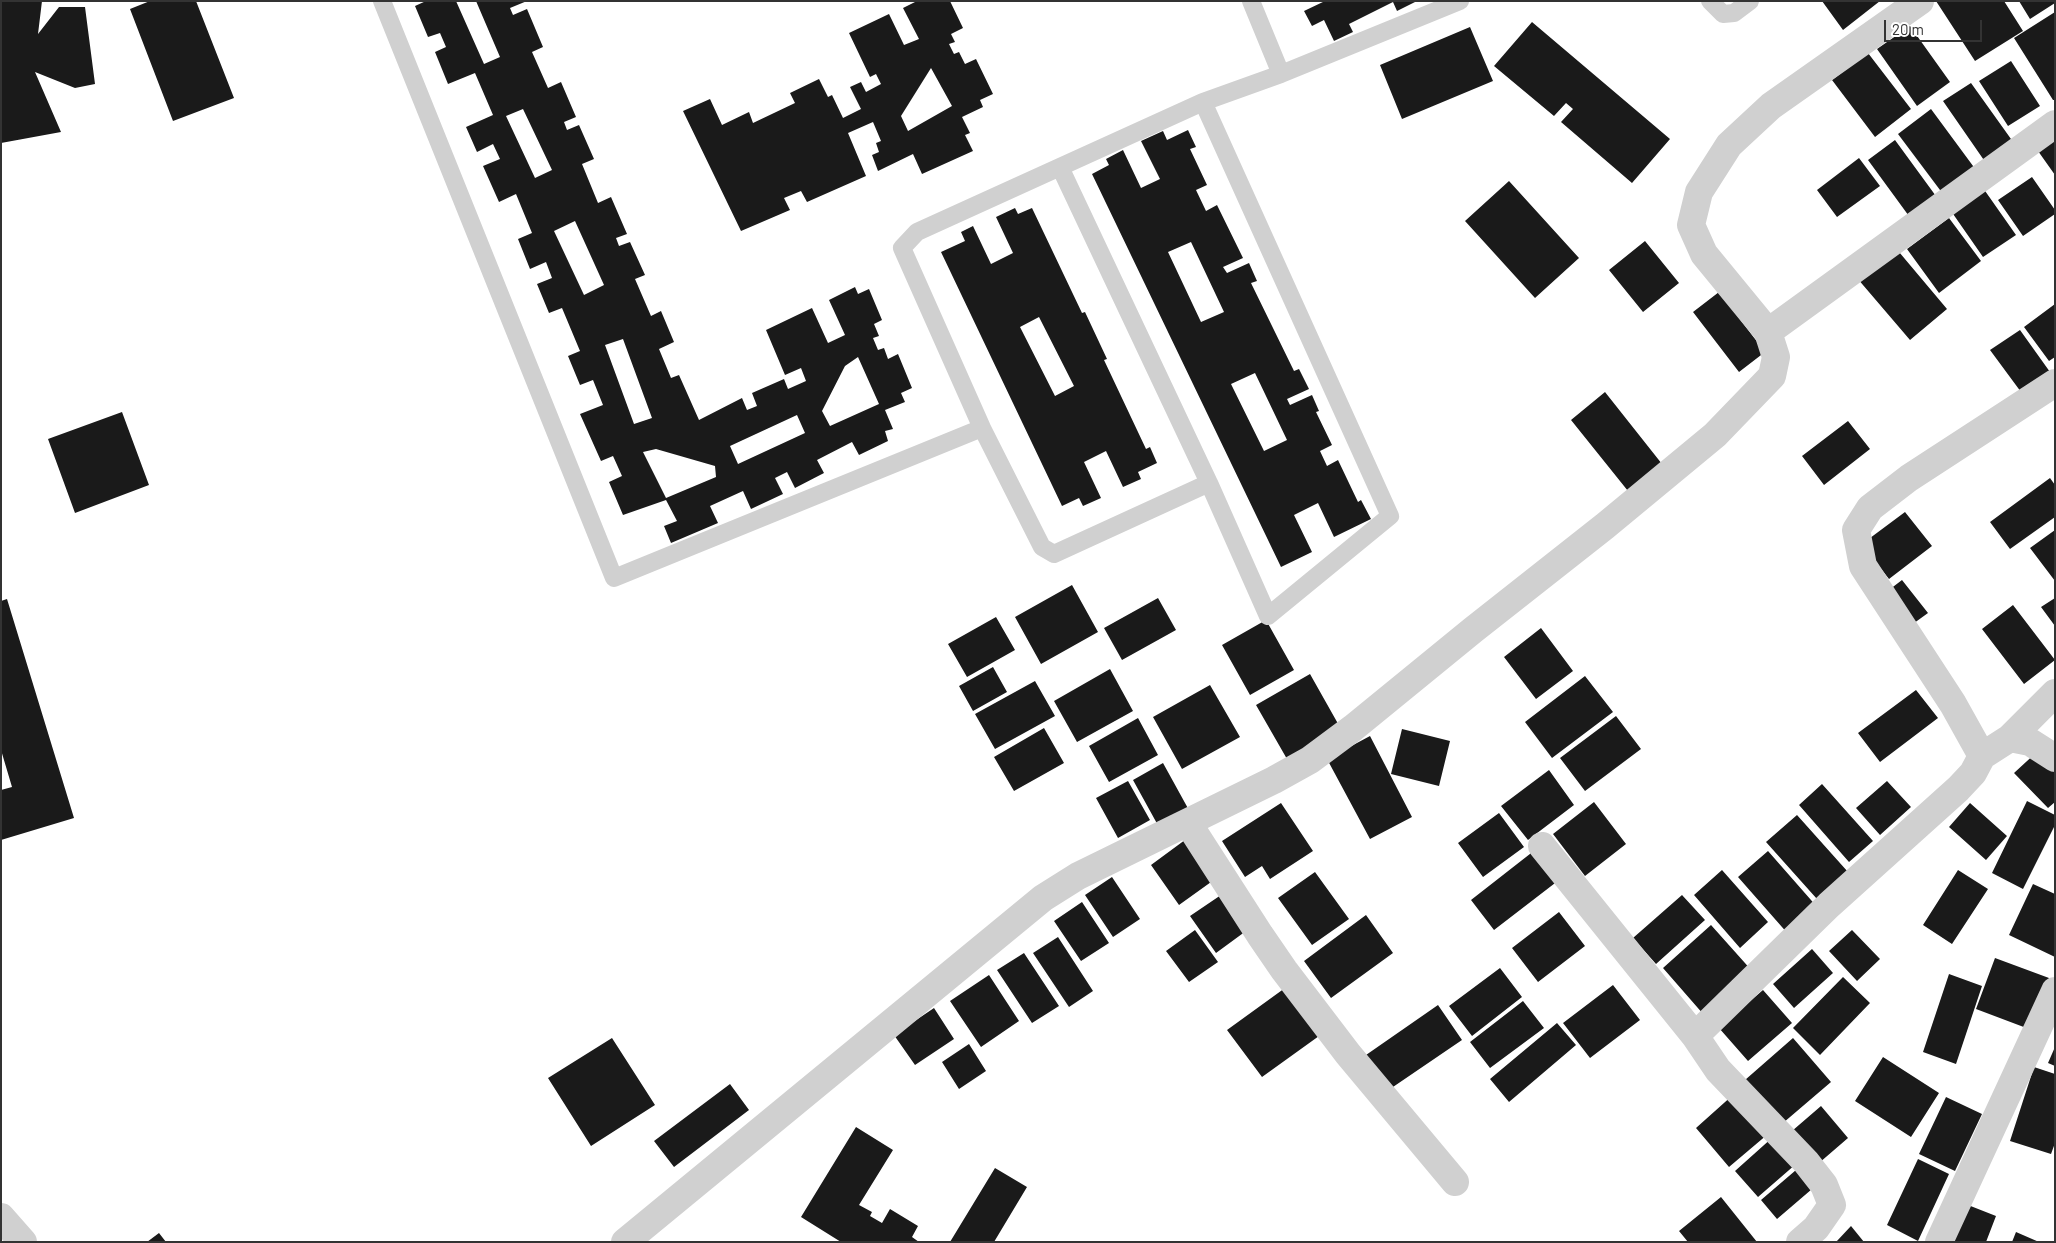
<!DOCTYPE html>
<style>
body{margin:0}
#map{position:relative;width:2056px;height:1243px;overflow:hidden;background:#fff;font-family:Barlow,sans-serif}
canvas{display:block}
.frame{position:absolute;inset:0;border:2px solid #333;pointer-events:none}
.scale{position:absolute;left:1884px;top:20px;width:98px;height:22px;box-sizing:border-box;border:2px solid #333;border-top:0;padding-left:6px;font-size:15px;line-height:18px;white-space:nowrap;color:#333;-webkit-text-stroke:4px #fff;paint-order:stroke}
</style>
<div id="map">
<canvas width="2056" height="1243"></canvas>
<div class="frame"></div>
<div class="scale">20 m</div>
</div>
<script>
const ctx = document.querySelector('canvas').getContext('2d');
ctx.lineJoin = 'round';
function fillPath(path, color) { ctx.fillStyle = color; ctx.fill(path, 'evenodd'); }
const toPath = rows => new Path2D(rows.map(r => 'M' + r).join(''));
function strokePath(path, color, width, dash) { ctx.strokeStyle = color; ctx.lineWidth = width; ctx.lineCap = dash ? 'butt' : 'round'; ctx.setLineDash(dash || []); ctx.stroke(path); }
fillPath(toPath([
 [1,1,42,1,38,34,59,7,85,7,95,84,75,88,35,72,61,132,1,143],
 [150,1,196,1,234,98,173,121,130,9],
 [426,1,456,1,484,64,500,57,476,1,527,1,510,8,513,15,527,9,543,47,532,52,548,88,561,82,576,117,564,122,567,130,579,125,594,159,582,164,598,203,611,197,627,234,616,238,619,246,630,242,645,275,635,279,651,316,661,311,674,342,659,349,671,378,679,375,699,420,742,398,747,410,757,406,752,393,784,379,788,389,806,381,801,368,785,375,766,330,812,308,828,343,845,335,829,300,855,287,858,294,869,289,882,320,874,324,879,336,873,338,878,350,884,348,888,359,898,354,912,388,901,393,905,402,885,410,893,429,885,431,888,441,859,455,852,442,817,460,824,473,795,488,787,472,775,478,783,494,751,509,743,491,710,506,718,523,671,543,664,526,677,521,666,500,623,515,609,482,622,476,613,456,601,461,580,414,603,405,593,380,580,385,568,356,580,351,562,308,549,313,537,284,552,278,546,262,530,269,518,239,532,233,516,194,499,202,483,166,500,159,493,144,477,152,466,127,493,115,475,73,448,84,435,52,446,47,440,33,428,37,415,6],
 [523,109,552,170,535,178,506,116],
 [575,221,604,285,584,295,554,231],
 [623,339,652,418,634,424,605,345],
 [858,357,879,404,830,426,822,411,845,366],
 [797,415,805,433,738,464,730,446],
 [656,449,715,466,716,477,666,498,643,452],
 [917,1,950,1,963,28,951,34,955,42,949,44,954,54,959,52,965,64,976,59,993,94,980,100,983,107,962,117,970,133,965,135,973,151,922,174,913,154,878,171,872,155,879,152,876,143,881,141,873,122,848,133,866,176,807,202,801,191,784,198,790,210,741,231,683,111,710,99,722,125,749,112,753,123,795,103,790,93,819,79,828,97,832,95,843,118,861,109,850,87,861,82,866,92,881,84,876,74,870,77,849,33,889,14,904,45,919,39,903,8],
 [931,68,952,106,908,131,901,116],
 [1325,1,1417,1,1397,11,1393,2,1349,24,1353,32,1334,41,1324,20,1312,26,1304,11],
 [1822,1,1880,1,1843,30],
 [1936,1,2004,1,2023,31,1975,61],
 [2019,1,2055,1,2055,3,2030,19],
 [2055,12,2055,100,2053,100,2014,38],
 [1532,22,1670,139,1632,183,1561,122,1573,109,1566,103,1554,116,1494,66],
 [1910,26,1950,82,1917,106,1877,49],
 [1470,27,1493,81,1402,119,1380,65],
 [1868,53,1911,109,1875,137,1832,80],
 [2011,61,2040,106,2008,126,1979,81],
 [1971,83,2016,146,1988,166,1943,101],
 [1931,109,1976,170,1943,194,1898,134],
 [1188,130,1196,147,1190,149,1207,185,1196,190,1206,211,1217,205,1243,258,1223,267,1227,273,1249,263,1257,281,1251,283,1294,371,1299,369,1309,389,1287,399,1290,405,1312,395,1319,411,1316,412,1332,445,1320,451,1327,466,1338,460,1358,502,1361,500,1371,519,1334,537,1318,503,1294,515,1312,552,1281,567,1092,174,1109,165,1106,159,1123,150,1141,188,1160,179,1141,141,1163,131,1167,140],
 [1191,242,1224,312,1201,322,1168,252],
 [1255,373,1287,440,1264,451,1231,384],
 [2055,139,2055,175,2038,151],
 [1895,140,1941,203,1914,223,1868,160],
 [1859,158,1880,186,1837,217,1817,190],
 [2032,177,2055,210,2055,214,2023,236,1998,200],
 [1509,181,1579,258,1535,298,1465,221],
 [1983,188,2016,235,1983,257,1951,211],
 [1015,208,1018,214,1032,208,1082,313,1085,312,1107,359,1104,360,1146,449,1150,447,1157,463,1138,472,1141,479,1123,487,1106,451,1084,462,1101,498,1083,506,1079,498,1062,506,941,252,965,241,961,232,973,226,991,264,1013,253,996,217],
 [1039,317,1074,386,1055,396,1020,327],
 [1949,218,1981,261,1939,293,1907,249],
 [1645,241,1679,283,1643,312,1609,270],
 [1894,246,1947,309,1910,340,1857,278],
 [1719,292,1765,352,1739,372,1693,312],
 [2055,304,2055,357,2049,361,2024,327],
 [2020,330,2050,372,2021,392,1990,350],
 [1605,392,1662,464,1628,491,1571,420],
 [122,412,149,485,75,513,48,439],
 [1848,421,1870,449,1824,485,1802,456],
 [2050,478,2055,485,2055,517,2010,549,1990,522],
 [1905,512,1932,546,1889,579,1862,544],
 [2055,530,2055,581,2030,548],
 [1902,580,1928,613,1910,626,1885,593],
 [1072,585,1098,632,1041,664,1015,617],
 [1158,598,1176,630,1122,660,1104,628],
 [2055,598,2055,626,2041,607],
 [7,599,74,818,1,840,1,790,12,787,1,750,1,601],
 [2013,605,2055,660,2024,684,1982,629],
 [996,617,1015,650,967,677,948,644],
 [1266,620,1294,670,1250,695,1222,645],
 [1541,628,1573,671,1536,699,1504,657],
 [993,667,1007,692,973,711,959,686],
 [1110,669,1133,711,1077,742,1054,701],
 [1310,674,1341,729,1287,759,1256,705],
 [1585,676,1613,712,1552,758,1525,722],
 [1035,681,1055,716,995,749,975,714],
 [1210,685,1240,737,1182,769,1153,717],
 [1916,690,1938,718,1880,762,1858,733],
 [1616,716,1641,749,1585,791,1560,758],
 [1138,718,1158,755,1109,782,1089,746],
 [1044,728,1064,763,1014,791,994,757],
 [1402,729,1450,741,1439,786,1391,774],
 [1370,736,1412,817,1370,839,1327,759],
 [2039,750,2055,767,2055,802,2048,808,2014,773],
 [1163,763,1190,812,1160,829,1133,780],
 [1549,770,1574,805,1528,840,1501,806],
 [1128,781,1150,820,1118,838,1096,798],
 [1887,781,1911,807,1880,835,1856,808],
 [1822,784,1873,841,1849,862,1799,805],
 [2027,801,2055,815,2055,825,2023,889,1992,873],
 [1594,802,1626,844,1585,876,1553,834],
 [1281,803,1313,851,1270,879,1262,866,1245,877,1222,841],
 [1970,803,2007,836,1986,860,1949,827],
 [1499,813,1524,847,1483,877,1458,843],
 [1797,815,1848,872,1817,899,1766,842],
 [1189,837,1218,877,1179,905,1151,865],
 [1535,850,1559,880,1494,930,1471,900],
 [1768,851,1818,908,1789,935,1738,877],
 [1722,870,1768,922,1740,948,1694,895],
 [1958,870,1988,889,1952,944,1923,925],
 [1315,872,1349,919,1312,945,1278,898],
 [1112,877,1140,919,1113,937,1085,895],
 [2033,884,2055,894,2055,957,2009,935],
 [1221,895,1246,931,1216,953,1190,916],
 [1682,895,1705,920,1656,964,1633,938],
 [1082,902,1109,943,1081,961,1054,921],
 [1559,912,1585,946,1538,982,1512,948],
 [1366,915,1393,953,1331,998,1304,961],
 [1711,925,1753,972,1704,1015,1663,968],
 [1195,930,1218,962,1189,982,1166,951],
 [1852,930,1880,959,1857,981,1829,951],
 [1058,937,1093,991,1069,1007,1033,953],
 [1812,949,1833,973,1794,1008,1773,984],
 [1024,953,1059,1006,1032,1023,997,970],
 [1995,958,2049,978,2029,1029,1976,1009],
 [1500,968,1522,997,1472,1036,1449,1006],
 [1949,974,1982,986,1956,1064,1923,1052],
 [989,975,1019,1021,981,1047,950,1001],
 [1843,977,1870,1003,1820,1055,1793,1028],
 [1613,985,1640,1020,1590,1058,1563,1023],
 [1285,988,1319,1036,1262,1077,1227,1030],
 [1763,990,1792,1023,1748,1061,1719,1028],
 [1523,1001,1544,1028,1490,1068,1470,1042],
 [1438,1005,1462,1040,1390,1089,1366,1055],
 [934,1008,954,1039,915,1065,894,1035],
 [1557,1023,1576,1045,1509,1102,1490,1079],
 [612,1038,655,1105,591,1146,548,1078],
 [1793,1038,1831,1082,1783,1123,1745,1080],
 [969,1044,986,1071,959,1089,942,1062],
 [2055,1047,2055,1066,2048,1063],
 [1883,1057,1939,1093,1911,1137,1855,1101],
 [2034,1067,2055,1074,2055,1143,2051,1154,2010,1141],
 [730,1084,749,1110,674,1167,654,1141],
 [1734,1094,1768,1134,1729,1167,1696,1128],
 [1946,1097,1982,1114,1955,1171,1919,1154],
 [1821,1106,1848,1138,1819,1163,1792,1131],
 [856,1127,893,1150,859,1205,872,1212,870,1216,882,1223,890,1209,918,1226,912,1237,919,1242,841,1242,801,1217],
 [1773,1137,1796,1164,1758,1197,1735,1171],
 [1918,1159,1949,1174,1918,1241,1887,1225],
 [995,1168,1027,1187,994,1242,950,1242],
 [1796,1170,1812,1189,1777,1219,1761,1200],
 [1721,1197,1757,1242,1688,1242,1679,1231],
 [1968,1205,1996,1216,1986,1242,1953,1242],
 [1851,1226,1864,1242,1836,1242],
 [2016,1232,2039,1242,2012,1242],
 [159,1233,166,1242,147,1242]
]), '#1a1a1a');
strokePath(toPath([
 [382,1,614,578,982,428,902,248,917,232,1203,102,1281,74,1251,1],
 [1710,1,1723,14,1734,13,1750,1],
 [1281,74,1460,1],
 [1060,167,1209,483,1268,616,1390,516,1203,102],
 [982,428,1042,547,1054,554,1209,483]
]), '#d0d0d0', 18);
strokePath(toPath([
 [1768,332,2055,124],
 [2010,738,2055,693],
 [1982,756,2010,738,2030,742,2055,758],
 [1188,823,1260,935,1284,970,1348,1054,1455,1182],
 [1542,846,1695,1036],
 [1,1217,23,1242],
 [625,1242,1043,898,1078,876,1274,780,1310,760,1353,728,1473,630,1605,526,1715,435,1772,376,1776,357,1768,332,1704,254,1691,225,1699,192,1729,145,1771,106,1920,1],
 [1800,1242,1816,1228,1832,1205,1824,1185,1806,1162,1718,1070,1695,1036,1829,905,1958,789,1973,773,1982,756,1953,704,1863,566,1856,530,1870,508,1909,478,2055,383],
 [1939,1242,2055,991]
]), '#d0d0d0', 28);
</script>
